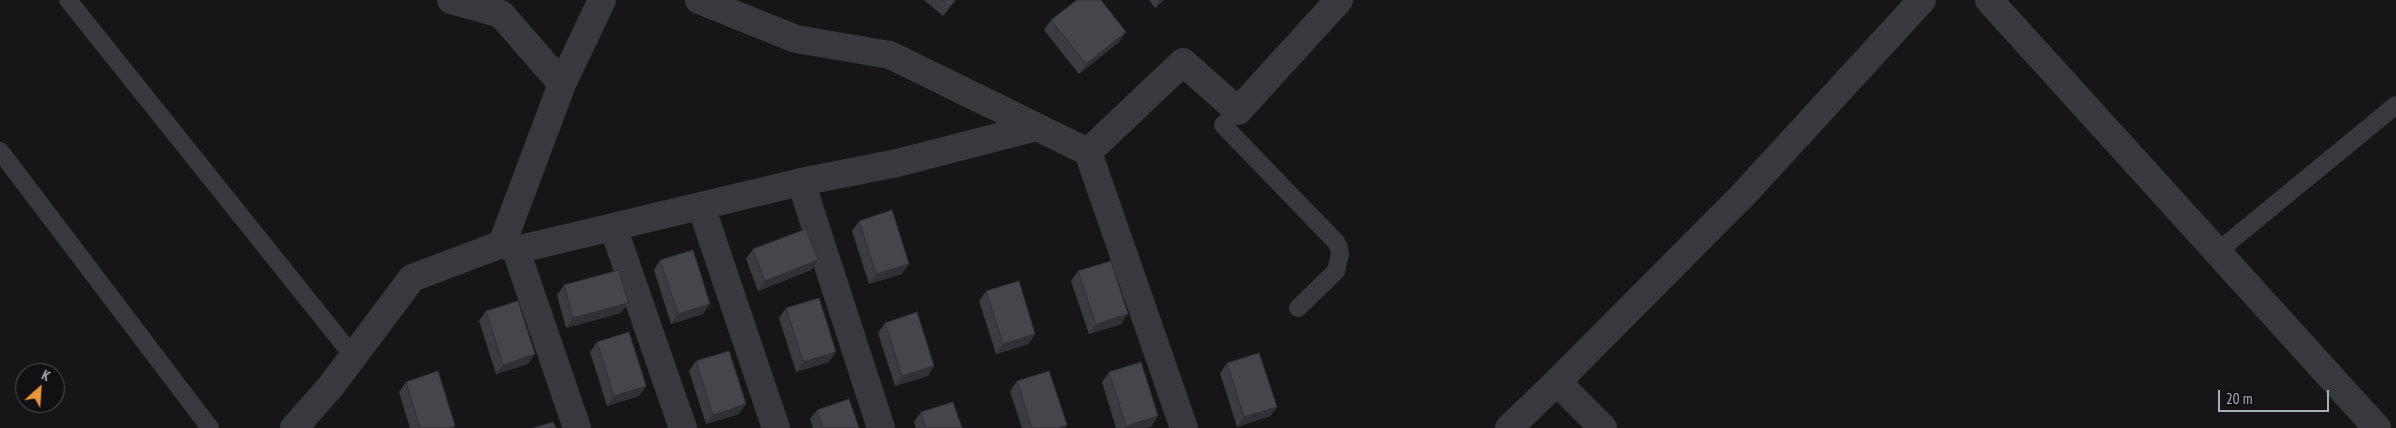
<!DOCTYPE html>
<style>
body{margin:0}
#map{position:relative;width:2396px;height:428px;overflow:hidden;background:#161618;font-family:"PT Sans Narrow",sans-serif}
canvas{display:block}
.north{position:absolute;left:15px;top:363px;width:50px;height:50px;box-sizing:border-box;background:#111113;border:1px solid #4d5055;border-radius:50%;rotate:26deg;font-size:14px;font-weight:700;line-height:20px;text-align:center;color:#a8afb7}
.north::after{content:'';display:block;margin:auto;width:18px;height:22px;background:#eb963a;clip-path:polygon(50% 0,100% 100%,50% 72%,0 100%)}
.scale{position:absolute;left:2218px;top:390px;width:111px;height:22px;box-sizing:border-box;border:2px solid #a8afb7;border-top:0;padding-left:6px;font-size:15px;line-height:18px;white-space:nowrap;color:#a8afb7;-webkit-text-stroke:4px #111113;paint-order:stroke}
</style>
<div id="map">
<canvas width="2396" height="428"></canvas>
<div class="north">K</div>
<div class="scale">20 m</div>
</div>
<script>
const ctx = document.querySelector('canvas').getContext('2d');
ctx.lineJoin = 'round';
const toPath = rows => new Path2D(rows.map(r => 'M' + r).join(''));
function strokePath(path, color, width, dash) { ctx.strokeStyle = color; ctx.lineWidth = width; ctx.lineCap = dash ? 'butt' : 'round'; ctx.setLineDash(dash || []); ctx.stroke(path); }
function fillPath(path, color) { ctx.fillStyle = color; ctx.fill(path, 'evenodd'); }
strokePath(toPath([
 [68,0,353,356],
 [1238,111,1223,125,1336,242,1339,248,1340,254,1336,271,1298,308],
 [0,151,210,428],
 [2217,252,2396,105]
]), '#37393c', 18);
strokePath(toPath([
 [451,0,501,14,562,84],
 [699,0,796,39,890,55,1088,152,1183,62,1238,111,1339,0],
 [1989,0,2377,428],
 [1088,152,1184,428],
 [801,182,881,428],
 [701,206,776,428],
 [613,227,683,428],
 [502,244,562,84,602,0],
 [516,250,577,428],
 [1557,382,1603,428],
 [294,428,331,386,412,278,502,244,516,250,801,182,897,163,1037,127],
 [1509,428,1557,382,1743,195,1922,0]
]), '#37393c', 28);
fillPath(toPath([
 [924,0,956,0,943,16],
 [1149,0,1164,0,1155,8],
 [1051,20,1119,42,1079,74,1044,30],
 [859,221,902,274,869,284,852,231],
 [753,249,818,260,811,270,758,291,746,259],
 [660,260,703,314,671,324,654,270],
 [1078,271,1121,324,1089,334,1071,281],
 [564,285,628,303,621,313,566,328,557,295],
 [986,291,1029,344,996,354,979,301],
 [786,308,829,362,796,372,779,318],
 [486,311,528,364,496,374,479,321],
 [885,323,928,376,895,386,878,333],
 [597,342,646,386,639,396,607,406,590,352],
 [696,361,739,414,706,424,689,371],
 [1227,363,1277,407,1270,416,1237,427,1220,373],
 [1109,372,1152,426,1145,428,1116,428,1102,382],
 [1017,381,1067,425,1064,428,1022,428,1010,391],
 [406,382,455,426,453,428,410,428,399,392],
 [817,410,859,428,813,428,810,419],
 [921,412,962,428,916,428,914,422]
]), '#3b3c40');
fillPath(toPath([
 [955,0,956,0,943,16,950,6],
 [1160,0,1164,0,1155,8],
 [1126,32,1119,42,1079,74,1086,64],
 [818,260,811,270,758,291,765,281],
 [909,264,902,274,869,284,876,274],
 [628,303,621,313,566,328,573,318],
 [710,304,703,314,671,324,678,314],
 [1128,314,1121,324,1089,334,1096,324],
 [1035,334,1029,344,996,354,1003,344],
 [836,352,829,362,796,372,803,362],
 [535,354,528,364,496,374,503,365],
 [934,366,928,376,895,386,902,376],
 [646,386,639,396,607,406,614,396],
 [746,404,739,414,706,424,713,415],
 [1277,407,1270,416,1237,427,1244,417],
 [1158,416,1152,426,1145,428,1125,428,1126,426],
 [1067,425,1064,428,1057,428]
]), '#303134');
const building = toPath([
 [942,0,955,0,950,6,942,0],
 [1077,0,1101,0,1126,32,1086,64,1051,20,1077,0],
 [892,210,909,264,876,274,859,221,892,210],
 [806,229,818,260,765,281,753,249,806,229],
 [693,250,710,304,678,314,660,260,693,250],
 [1111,261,1128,314,1096,324,1078,271,1111,261],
 [619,270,628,303,573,318,564,285,619,270],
 [1019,281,1035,334,1003,344,986,291,1019,281],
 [819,298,836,352,803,362,786,308,819,298],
 [518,301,535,354,503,365,486,311,518,301],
 [917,312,934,366,902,376,885,323,917,312],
 [629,332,646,386,614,396,597,342,629,332],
 [729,351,746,404,713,415,696,361,729,351],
 [1259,353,1277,407,1244,417,1227,363,1259,353],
 [1141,362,1158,416,1126,426,1109,372,1141,362],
 [438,371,455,426,447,428,420,428,406,382,438,371],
 [1049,371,1067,425,1057,428,1032,428,1017,381,1049,371],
 [849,399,859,428,823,428,817,410,849,399],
 [953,402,962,428,926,428,921,412,953,402],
 [553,422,556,428,533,428,553,422]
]);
fillPath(building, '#45464b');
strokePath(building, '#303134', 1);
</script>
